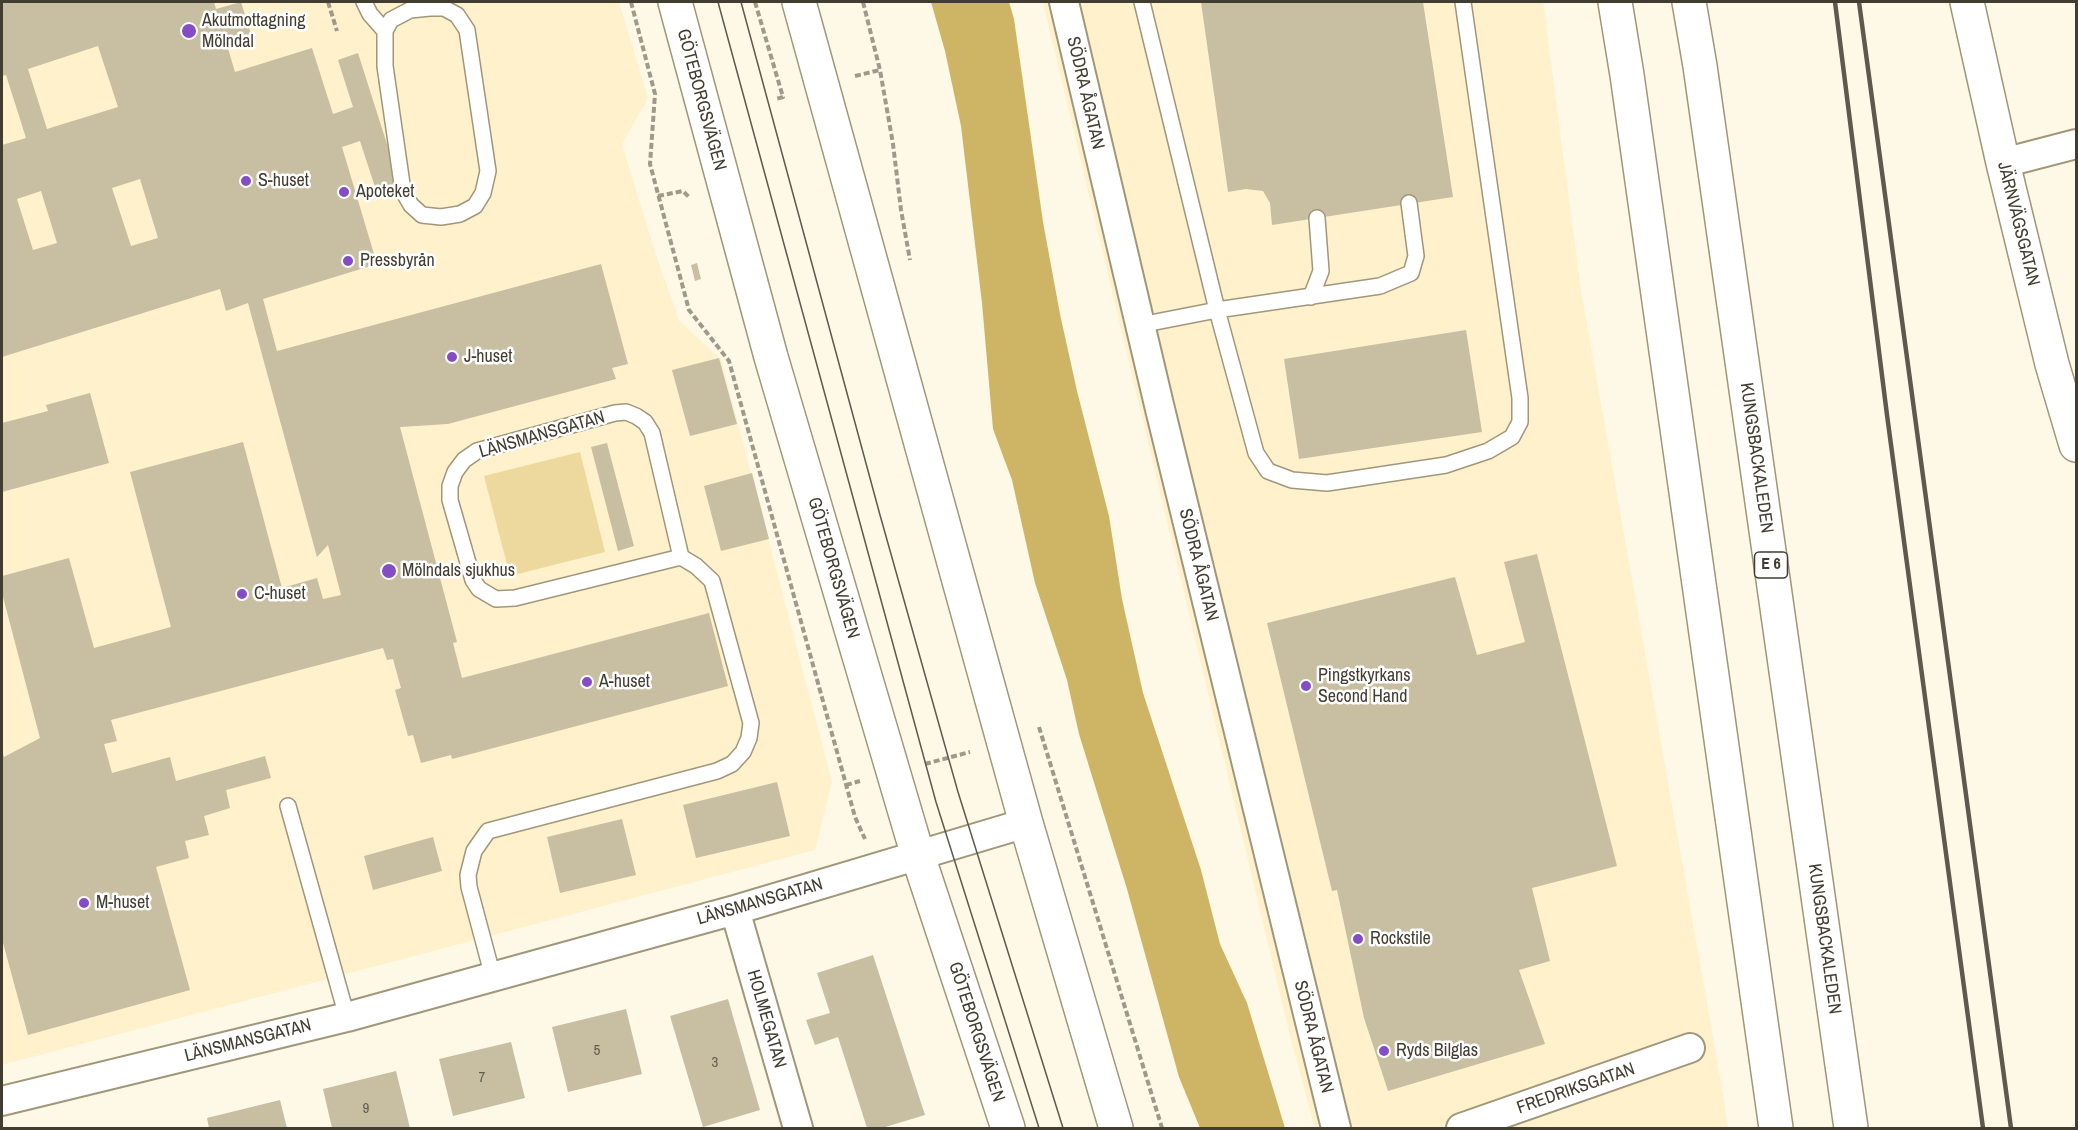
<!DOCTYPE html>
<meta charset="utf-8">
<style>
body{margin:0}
#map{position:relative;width:2078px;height:1130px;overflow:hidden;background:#fef8e6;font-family:"Archivo Narrow",sans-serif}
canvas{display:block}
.frame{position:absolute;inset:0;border:3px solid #413d31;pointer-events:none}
</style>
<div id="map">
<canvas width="2078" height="1130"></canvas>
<div class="frame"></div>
</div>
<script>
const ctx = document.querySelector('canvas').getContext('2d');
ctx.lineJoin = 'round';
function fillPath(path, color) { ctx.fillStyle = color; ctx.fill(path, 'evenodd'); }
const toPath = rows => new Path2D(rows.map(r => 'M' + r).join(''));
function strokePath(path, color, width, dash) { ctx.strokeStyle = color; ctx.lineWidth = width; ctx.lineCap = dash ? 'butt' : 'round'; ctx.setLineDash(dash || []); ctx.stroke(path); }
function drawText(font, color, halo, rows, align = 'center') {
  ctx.font = font + ' "Archivo Narrow",sans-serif'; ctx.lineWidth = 5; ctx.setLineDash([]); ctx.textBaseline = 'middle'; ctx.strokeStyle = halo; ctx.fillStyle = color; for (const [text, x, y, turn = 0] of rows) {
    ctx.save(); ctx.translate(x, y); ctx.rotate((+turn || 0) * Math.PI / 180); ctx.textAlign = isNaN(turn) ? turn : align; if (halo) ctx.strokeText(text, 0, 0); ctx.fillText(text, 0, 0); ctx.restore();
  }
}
fillPath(toPath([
 [2,2,619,2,648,98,622,144,652,243,679,321,721,359,832,782,815,850,2,1065],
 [1043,2,1543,2,1581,291,1723,1094,1728,1128,1315,1128,1290,1036]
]), '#fef1cb');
fillPath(toPath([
 [580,452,605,552,510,576,484,476]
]), '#edd99d');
fillPath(toPath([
 [931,2,1009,2,1014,19,1043,222,1060,314,1077,391,1109,516,1122,599,1143,693,1201,870,1220,944,1247,1003,1285,1128,1200,1128,1179,1077,1127,889,1079,734,1067,680,1035,583,1012,480,993,429,982,303,961,126,945,51]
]), '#ceb465');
fillPath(toPath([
 [2,2,214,2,216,9,241,2,251,34,226,42,235,72,312,48,333,114,353,107,338,60,358,53,399,182,376,190,360,141,342,147,377,264,263,299,277,351,601,264,628,364,612,368,616,379,448,424,400,427,457,642,453,643,462,678,709,613,728,686,452,759,451,755,421,763,413,735,408,736,395,690,401,688,393,659,387,660,383,648,111,720,117,741,104,744,112,773,170,757,176,781,265,756,271,778,226,790,230,808,204,816,209,835,185,841,189,858,156,867,190,990,28,1035,2,939,2,751,4,757,40,738,2,593,2,576,69,558,94,648,171,627,130,472,243,442,282,588,317,578,323,599,341,595,328,545,317,557,248,303,226,311,220,289,2,357,2,145,26,138,6,75,2,76],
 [98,46,118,107,47,129,28,69],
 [140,179,158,238,131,246,112,188],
 [41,191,57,243,33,250,17,199],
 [1201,2,1423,2,1453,197,1272,225,1270,203,1263,191,1246,189,1228,192],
 [697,263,701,279,695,281,691,265],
 [1466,330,1482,432,1299,459,1284,359],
 [719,358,737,424,690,436,672,370],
 [90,393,109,463,2,492,2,423,48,411,46,405],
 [607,443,634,546,618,551,591,447],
 [752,473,769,539,721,551,704,486],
 [1537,554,1617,866,1532,888,1550,961,1519,970,1545,1044,1388,1091,1364,1018,1337,890,1332,891,1267,623,1455,577,1477,655,1525,642,1504,562],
 [777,782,790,836,696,858,683,805],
 [622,819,636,875,560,893,547,837],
 [433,837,442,871,373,890,364,856],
 [873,955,925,1115,882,1128,867,1128,838,1037,815,1045,806,1020,830,1013,817,973],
 [728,999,760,1110,703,1127,670,1016],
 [626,1009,642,1074,568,1092,552,1027],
 [511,1042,525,1098,453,1116,439,1059],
 [396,1071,410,1128,332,1128,323,1089],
 [280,1100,287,1128,209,1128,207,1118]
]), '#c8bea1');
const lane = toPath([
 [364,2,370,14,385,31,385,66,403,191,411,205,422,215,441,217,460,214,475,206,483,193,488,171,467,30,457,15,444,8,430,8,410,10,391,20,385,31],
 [1142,2,1217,310,1256,453,1268,471,1292,480,1327,483,1446,465,1488,451,1512,437,1520,422,1520,398,1463,2],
 [1311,297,1321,271,1317,218],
 [1140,325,1217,310,1380,286,1411,273,1416,256,1409,203],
 [288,806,347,1017],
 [493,977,469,887,468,875,474,851,488,831,717,771,732,764,743,752,749,738,751,723,712,581,696,566,681,557,515,598,496,599,479,589,473,580,450,500,450,486,455,472,464,460,477,451,615,413,626,412,636,416,645,422,652,433,681,557]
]);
const street = toPath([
 [1064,2,1160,409,1336,1128],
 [2003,163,2076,144],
 [735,910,798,1128],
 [2,1101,347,1017,735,910,1026,823],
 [1461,1128,1690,1048]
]);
const secondary = toPath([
 [675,2,771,357,918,856,1008,1128],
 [799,2,1026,823,1116,1128],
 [1967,2,2003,163,2052,364,2076,445]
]);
const highway = toPath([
 [1615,2,1627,75,1776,1128],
 [1689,2,1700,66,1851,1128]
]);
strokePath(lane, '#a0967a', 18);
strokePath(street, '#a0967a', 32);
strokePath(secondary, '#a0967a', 36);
strokePath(highway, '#a0967a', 36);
strokePath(toPath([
 [328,2,337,31],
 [631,2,655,94,650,164,689,310,729,361,855,817,865,839],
 [755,2,783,97,776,99],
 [863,2,880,70,893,144,901,210,910,260],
 [855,76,880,70],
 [658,196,683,191,689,197],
 [1039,727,1162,1128],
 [925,764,970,752],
 [846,785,860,781]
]), '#9e998a', 4, [6, 3]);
strokePath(lane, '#fff', 15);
strokePath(street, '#fff', 28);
strokePath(secondary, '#fff', 33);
strokePath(highway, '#fff', 33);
strokePath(toPath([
 [718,2,936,802,1039,1128],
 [741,2,880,515,958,792,1063,1128]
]), '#5e594d', 1.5);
strokePath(toPath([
 [1835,2,1887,415,1983,1128],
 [1859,2,2011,1128]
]), '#5e594d', 4.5);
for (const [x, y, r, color] of [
 [189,31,8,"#844dc5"],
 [246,181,6,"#844dc5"],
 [344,192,6,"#844dc5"],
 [348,261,6,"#844dc5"],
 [452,357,6,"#844dc5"],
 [389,571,8,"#844dc5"],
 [242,594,6,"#844dc5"],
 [587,682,6,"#844dc5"],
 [1306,686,6,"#844dc5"],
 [84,903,6,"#844dc5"],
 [1358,939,6,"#844dc5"],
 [1384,1051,6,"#844dc5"]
]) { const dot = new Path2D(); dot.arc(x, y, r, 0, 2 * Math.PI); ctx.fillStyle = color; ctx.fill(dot); strokePath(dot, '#fff', 2); }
drawText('15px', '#635d4d', null, [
 ["5",597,1051],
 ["3",715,1063],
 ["7",482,1078],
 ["9",366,1109]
]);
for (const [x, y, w] of [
 [1771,565,33]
]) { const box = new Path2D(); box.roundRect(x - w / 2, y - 13, w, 26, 4.5); ctx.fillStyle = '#fff'; ctx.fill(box); strokePath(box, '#413d31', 1.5); }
drawText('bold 16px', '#413d31', null, [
 ["E 6",1771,565]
]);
drawText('18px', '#413d31', '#fff', [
 ["Akutmottagning",202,21],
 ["Mölndal",202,42],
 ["S-huset",258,181],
 ["Apoteket",356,192],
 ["Pressbyrån",360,261],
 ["J-huset",464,357],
 ["Mölndals sjukhus",402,571],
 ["C-huset",254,594],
 ["Pingstkyrkans",1318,676],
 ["Second Hand",1318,697],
 ["A-huset",599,682],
 ["M-huset",96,903],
 ["Rockstile",1370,939],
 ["Ryds Bilglas",1396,1051]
], 'left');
drawText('18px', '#413d31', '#fff', [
 ["SÖDRA ÅGATAN",1085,93,77],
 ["GÖTEBORGSVÄGEN",701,100,75],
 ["JÄRNVÄGSGATAN",2018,224,76],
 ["LÄNSMANSGATAN",542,435,-16],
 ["KUNGSBACKALEDEN",1756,458,82],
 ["SÖDRA ÅGATAN",1198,565,76],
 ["GÖTEBORGSVÄGEN",833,568,74],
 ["LÄNSMANSGATAN",760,902,-16],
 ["KUNGSBACKALEDEN",1824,939,82],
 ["HOLMEGATAN",766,1019,74],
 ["GÖTEBORGSVÄGEN",976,1032,72],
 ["SÖDRA ÅGATAN",1313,1037,76],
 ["LÄNSMANSGATAN",248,1041,-14],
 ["FREDRIKSGATAN",1576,1089,-19]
]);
</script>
